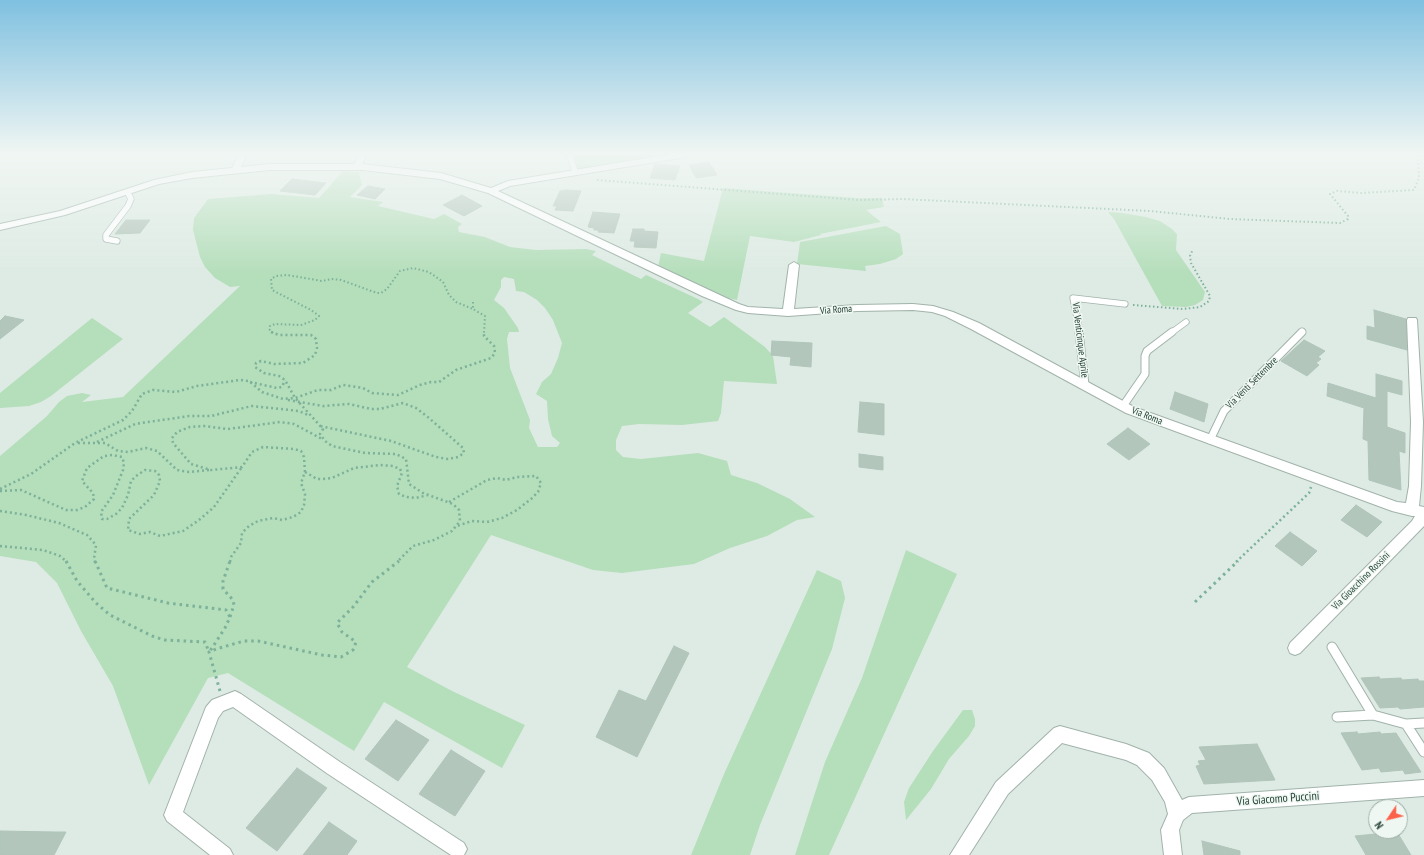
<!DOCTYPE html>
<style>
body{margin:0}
#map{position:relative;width:1424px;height:855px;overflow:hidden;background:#deebe4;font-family:"PT Sans Narrow",sans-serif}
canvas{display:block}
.north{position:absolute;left:1368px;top:799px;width:40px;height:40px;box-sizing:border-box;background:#eff7f2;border:1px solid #9baca4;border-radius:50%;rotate:235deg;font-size:11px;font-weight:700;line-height:16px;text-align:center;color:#1e3c30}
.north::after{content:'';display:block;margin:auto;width:14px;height:18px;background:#fc624b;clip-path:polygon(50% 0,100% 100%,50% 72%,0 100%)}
</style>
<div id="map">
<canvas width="1424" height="855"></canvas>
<div class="north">N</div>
</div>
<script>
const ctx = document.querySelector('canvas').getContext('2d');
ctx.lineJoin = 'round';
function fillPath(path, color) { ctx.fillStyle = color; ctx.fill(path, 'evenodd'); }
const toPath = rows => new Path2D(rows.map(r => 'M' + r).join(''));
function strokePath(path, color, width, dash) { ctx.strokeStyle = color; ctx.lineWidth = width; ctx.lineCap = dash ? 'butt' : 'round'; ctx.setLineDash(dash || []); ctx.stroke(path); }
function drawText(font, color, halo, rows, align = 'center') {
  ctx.font = font + ' "PT Sans Narrow",sans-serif'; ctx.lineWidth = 3; ctx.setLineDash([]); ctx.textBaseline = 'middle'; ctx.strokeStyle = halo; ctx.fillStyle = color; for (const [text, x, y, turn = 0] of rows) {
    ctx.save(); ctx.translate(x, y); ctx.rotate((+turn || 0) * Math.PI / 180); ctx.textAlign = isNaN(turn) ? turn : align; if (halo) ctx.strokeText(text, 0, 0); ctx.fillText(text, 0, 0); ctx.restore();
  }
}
fillPath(toPath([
 [566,154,677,154,572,170],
 [343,171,359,172,362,185,350,197,383,202,378,206,434,219,444,214,462,224,458,227,459,232,485,237,510,247,536,250,586,249,596,251,592,255,641,279,646,275,698,299,703,302,688,313,710,327,724,317,765,347,773,356,777,384,724,381,721,413,718,421,682,425,639,424,622,426,616,440,616,450,623,457,641,459,698,453,727,461,731,475,757,483,790,499,815,517,797,520,767,536,730,548,694,564,622,573,593,570,491,535,407,667,452,691,525,725,502,768,384,702,354,751,228,673,208,678,149,785,113,686,81,631,57,583,36,562,0,556,0,456,47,416,59,402,67,396,82,393,91,395,82,402,123,397,240,286,230,287,215,278,205,267,200,257,193,230,194,218,208,199,271,194,319,198],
 [504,277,514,279,516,291,524,292,537,300,545,308,553,320,562,343,558,358,551,374,542,382,536,394,547,401,548,419,552,436,560,443,557,447,538,447,529,428,530,420,510,368,507,339,509,332,519,332,518,328,504,308,494,300,501,287,501,280],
 [723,188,858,198,882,198,884,207,866,210,881,222,820,234,821,235,794,242,750,236,737,300,727,298,658,267,661,253,704,261],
 [1108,212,1122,213,1146,217,1160,221,1172,229,1177,234,1176,250,1205,292,1203,300,1195,305,1186,307,1162,306,1114,219],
 [886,226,900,234,903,254,896,259,880,264,865,266,866,271,797,264,800,242],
 [92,318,123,339,51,396,41,402,29,406,0,408,0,393],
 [906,550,957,574,829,855,795,855,825,762,862,678],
 [817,570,841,581,845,598,832,649,760,825,750,855,691,855,724,774],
 [963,710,972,710,975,719,975,726,969,736,949,759,931,789,906,820,904,802,909,788,933,751]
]), '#b5debb');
const building = toPath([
 [709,162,717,175,696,178,689,165,709,162],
 [655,164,680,166,675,180,650,178,655,164],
 [292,179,326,183,315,195,280,191,292,179],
 [368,186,385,189,375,199,357,195,368,186],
 [566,190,581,191,573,211,555,210,557,206,553,206,560,191,566,190],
 [462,195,482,206,464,216,443,205,462,195],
 [593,212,620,214,614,233,598,232,599,230,594,230,594,228,588,227,593,212],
 [126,220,150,220,140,233,115,234,126,220],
 [633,229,644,229,644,231,658,232,656,248,634,247,635,241,630,241,633,229],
 [1374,310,1406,319,1407,350,1367,339,1367,326,1375,328,1374,310],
 [5,316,24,320,0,339,0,321,5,316],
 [1304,340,1325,351,1318,357,1321,359,1316,363,1319,365,1307,376,1281,361,1304,340],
 [772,341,812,343,811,367,790,365,791,357,771,355,772,341],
 [1376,374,1402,381,1402,395,1387,391,1387,427,1405,433,1405,453,1399,451,1401,490,1369,480,1368,441,1363,439,1364,408,1327,396,1328,383,1376,398,1376,374],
 [1175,392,1208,404,1204,422,1170,409,1175,392],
 [860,402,884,404,884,435,858,432,860,402],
 [1128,428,1150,444,1129,460,1107,444,1128,428],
 [859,454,883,457,883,470,859,467,859,454],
 [1356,505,1382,522,1367,537,1341,520,1356,505],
 [1290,532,1317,551,1302,566,1275,546,1290,532],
 [674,646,689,653,637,757,596,737,619,690,646,701,674,646],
 [1379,677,1380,679,1401,678,1402,680,1418,679,1419,681,1424,681,1424,707,1400,709,1398,707,1380,708,1361,678,1379,677],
 [396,720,429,740,398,781,365,759,396,720],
 [1357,732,1358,734,1380,732,1381,734,1396,733,1421,772,1405,774,1403,770,1381,772,1379,768,1362,770,1341,733,1357,732],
 [1257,744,1275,780,1204,784,1196,766,1200,765,1198,761,1206,760,1199,747,1257,744],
 [451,750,485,771,455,816,419,794,451,750],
 [297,768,327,788,277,851,246,828,297,768],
 [329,822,357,841,347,855,303,855,329,822],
 [0,831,56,832,66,832,54,855,0,855,0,831],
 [1397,832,1411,855,1366,855,1355,836,1397,832],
 [1202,841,1240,851,1240,855,1204,855,1202,841]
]);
fillPath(building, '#b3c6bc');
strokePath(building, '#b0c5ba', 1);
const laneFar2 = toPath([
 [569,154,575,171],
 [117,241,106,239,106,235,128,206,131,199,128,193],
 [1080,333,1073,298,1125,304],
 [1171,333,1186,322],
 [1301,333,1302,332]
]);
const laneFar1 = toPath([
 [1079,332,1085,385],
 [1123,406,1145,374,1145,356,1147,351,1172,332],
 [1210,440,1224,411,1302,332]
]);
const lane = toPath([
 [1332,647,1373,715,1406,724,1424,752],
 [1337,717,1373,715],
 [1406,724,1424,723]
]);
const street = toPath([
 [239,154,247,154,241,167,269,164,354,164,359,154,367,154,362,164,441,173,491,188,508,181,672,154,690,154,686,157,510,186,498,191,739,304,748,307,783,309,789,265,794,262,799,265,794,309,857,305,913,304,933,306,953,312,979,323,1134,407,1397,502,1406,503,1409,486,1411,422,1407,320,1408,318,1416,318,1417,320,1423,422,1421,486,1419,506,1424,507,1424,526,1300,653,1295,655,1290,653,1288,648,1290,643,1412,521,1415,516,1412,516,1392,511,1126,413,971,329,945,316,932,312,913,310,857,311,788,316,748,313,736,310,702,296,488,193,440,179,363,170,269,170,192,178,159,184,65,215,0,230,0,224,60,211,154,180,192,172,232,168,239,154],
 [235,691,241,694,340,762,464,843,467,849,464,855,451,855,328,774,233,707,223,711,218,718,183,812,230,849,233,855,210,855,167,821,164,815,206,707,212,700,235,691],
 [1060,726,1126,744,1149,753,1164,768,1182,800,1189,797,1424,780,1424,796,1192,813,1183,820,1179,830,1182,855,1164,855,1161,830,1168,814,1165,802,1152,780,1137,765,1126,760,1062,743,1008,794,969,855,950,855,996,782,1054,728,1060,726]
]);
strokePath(laneFar2, '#a1b3aa', 7);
strokePath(laneFar1, '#a1b3aa', 9);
strokePath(lane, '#a1b3aa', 11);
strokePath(street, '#a1b3aa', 2);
strokePath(toPath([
 [597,180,859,200,902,199,1150,211,1230,219,1340,223,1348,219,1348,216,1330,194,1337,191,1361,193,1414,190,1419,178,1418,154],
 [473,302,473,309,485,316,484,333],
 [1133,305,1183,309,1200,307,1209,301,1210,296,1191,263,1190,256,1193,249],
 [273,333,269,329,270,326,275,324,301,325,315,320,319,316,311,310,272,290,271,279,276,276,287,275,322,281,332,279,341,280,377,293,381,293,387,289,400,271,413,268,429,272,443,282,449,295,456,302,473,309]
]), '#7cb19a', 2, [1.5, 2.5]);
strokePath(toPath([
 [271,332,279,335,311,335,316,339,317,348,315,355,303,363,274,364,261,361,256,363,255,367,264,373,279,376,285,380,295,398,323,429,320,434,325,441,332,446,365,453,396,454,406,459,409,484,423,493,453,504,459,510,460,521,452,531,434,540,413,546,397,562],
 [250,382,277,388,282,387,285,380],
 [288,400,323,406,349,404,371,409,380,409,403,403,416,408,429,418,463,448,464,453,458,457,448,459,436,457,391,441,320,426],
 [97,442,135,424,189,416,211,416,252,406,299,411,308,415],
 [78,443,105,443,118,451,128,452,146,448,157,451,177,470,189,472,209,470],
 [305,472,317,479,323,479,332,478,354,468,380,465,393,466,400,469,402,473,397,486,399,494,406,497,416,498,428,495],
 [0,489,31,474,75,443,123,420,132,411,142,394,153,390,176,392,197,386,240,380,249,381,262,392,283,399,295,398,318,390,331,390,343,385,363,388,372,393,398,395,420,385,431,382,439,382,456,370,491,358,495,353,494,346,484,336,484,332],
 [0,491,21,490,66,510,77,510,85,507,94,499,93,493,82,481,87,468,104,456,113,455,122,457,124,463,123,470,113,495,101,512,102,519,107,519,116,514,122,508,128,495,131,481,136,476,145,470,155,471,159,475,160,481,154,495,129,519,128,530,140,534,150,532,160,536,183,531,199,520,214,507,242,467],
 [449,502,487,480,497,478,506,480,517,477,536,476,541,483,538,492,531,499,517,510,502,518,487,522,472,521,457,526],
 [0,511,26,515,59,523,87,535,96,545,94,559,95,562],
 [0,546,43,550,60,556,67,562],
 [230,562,231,557,241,543,242,533,249,526,258,521,273,518,282,520,293,517,301,512,304,505,305,494,301,483,305,472,304,457,301,451,294,449,263,447,252,452,242,467,211,470,191,464,173,443,172,438,177,432,190,427,204,426,228,429,280,422,294,424,322,439],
 [1236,562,1309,493,1311,487]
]), '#7cb19a', 2.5, [2, 3]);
strokePath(toPath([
 [66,561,77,581,96,603,110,615,152,636,165,640,205,642,209,652],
 [95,561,107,588,168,603,226,610,230,617,225,628,210,651],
 [1195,602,1238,561],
 [230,617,234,605,233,600,223,589,223,581,230,561],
 [220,691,209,652,216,649,244,641,258,641,322,655,341,657,353,650,356,642,342,632,337,623,353,607,372,582,399,561]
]), '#7cb19a', 3, [2.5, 4]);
strokePath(laneFar2, '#fff', 5.5);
strokePath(laneFar1, '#fff', 7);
strokePath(lane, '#fff', 9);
fillPath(street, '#fff');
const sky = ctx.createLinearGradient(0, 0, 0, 274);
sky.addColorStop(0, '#7fc0e0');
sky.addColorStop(0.56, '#f0f6f3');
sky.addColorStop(1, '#f0f6f300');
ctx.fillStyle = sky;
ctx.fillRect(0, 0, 1424, 274);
drawText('10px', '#1e3c30', '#eff7f2', [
 ["Via Roma",836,310,-4],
 ["Via Venticinque Aprile",1080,340,83],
 ["Via Venti Settembre",1252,383,-45],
 ["Via Roma",1147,416,22],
 ["Via Gioacchino Rossini",1361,581,-45]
]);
drawText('12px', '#1e3c30', '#eff7f2', [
 ["Via Giacomo Puccini",1278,799,-4]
]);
</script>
